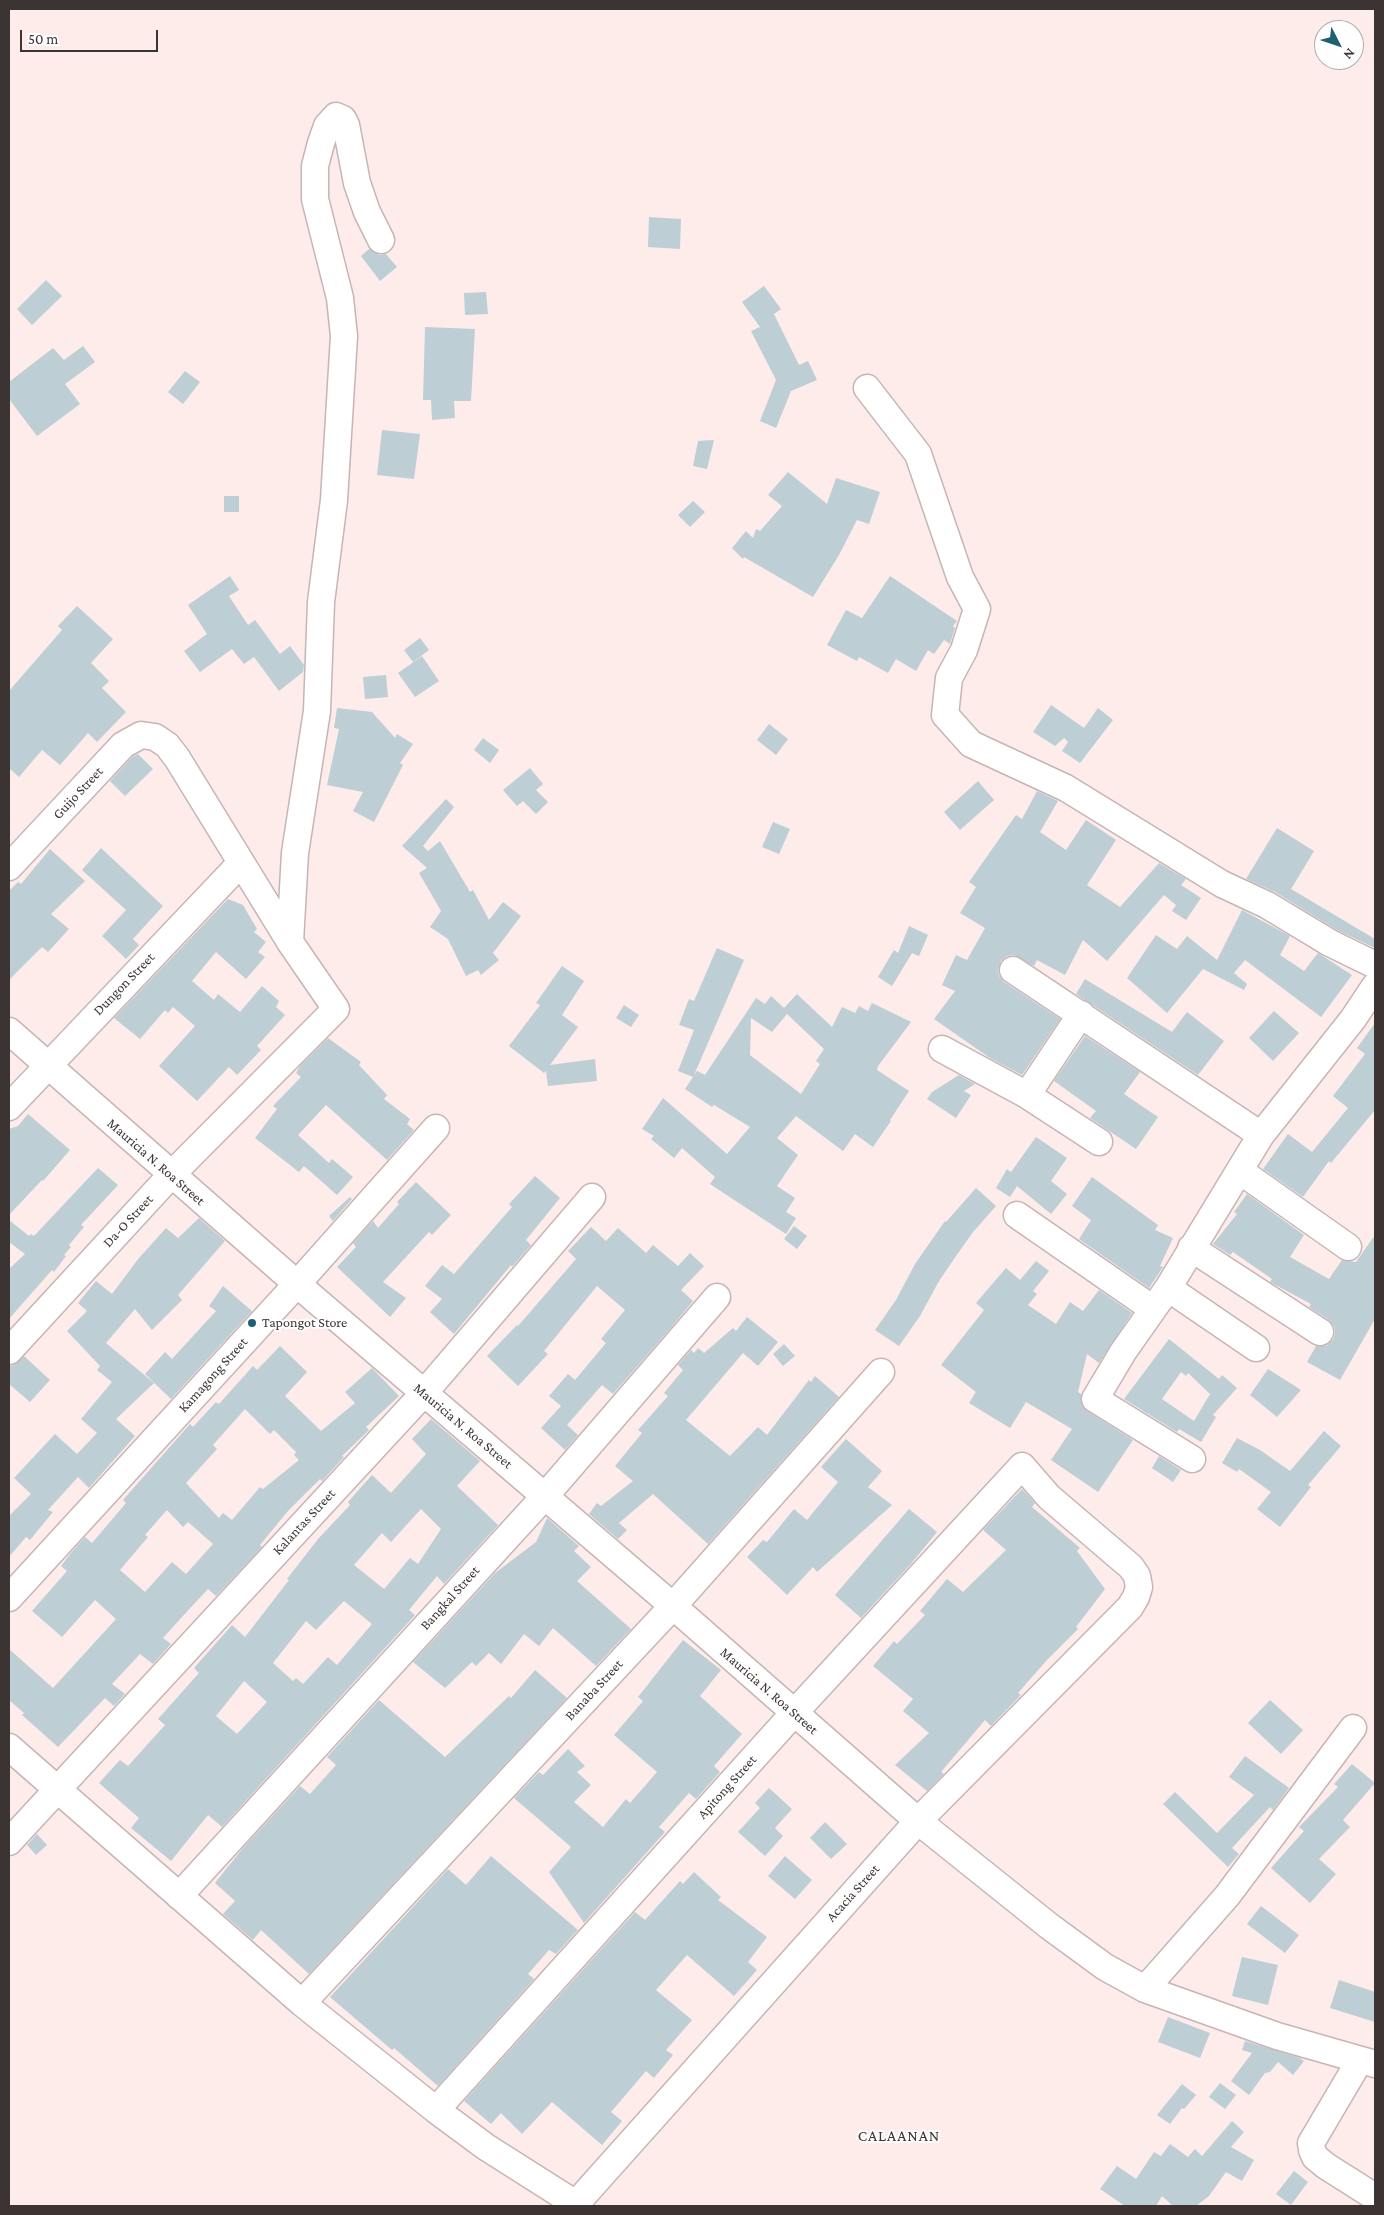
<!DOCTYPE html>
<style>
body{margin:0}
#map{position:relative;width:1384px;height:2215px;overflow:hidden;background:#feeceb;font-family:"Crimson Pro",serif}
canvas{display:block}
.frame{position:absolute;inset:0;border:10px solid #3b3433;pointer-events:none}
.north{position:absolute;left:1314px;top:20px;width:50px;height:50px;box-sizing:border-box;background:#fefefe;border:1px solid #b0adad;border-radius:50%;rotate:131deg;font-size:14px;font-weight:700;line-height:20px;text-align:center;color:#3b3433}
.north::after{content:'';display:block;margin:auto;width:18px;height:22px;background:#1d6073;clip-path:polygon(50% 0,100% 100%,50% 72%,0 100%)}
.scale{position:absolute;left:20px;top:30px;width:138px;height:22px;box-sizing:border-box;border:2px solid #3b3433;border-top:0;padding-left:6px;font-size:15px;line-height:18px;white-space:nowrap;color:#3b3433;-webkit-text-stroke:4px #fefefe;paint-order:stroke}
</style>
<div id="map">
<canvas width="1384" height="2215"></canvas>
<div class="frame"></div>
<div class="north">N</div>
<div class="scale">50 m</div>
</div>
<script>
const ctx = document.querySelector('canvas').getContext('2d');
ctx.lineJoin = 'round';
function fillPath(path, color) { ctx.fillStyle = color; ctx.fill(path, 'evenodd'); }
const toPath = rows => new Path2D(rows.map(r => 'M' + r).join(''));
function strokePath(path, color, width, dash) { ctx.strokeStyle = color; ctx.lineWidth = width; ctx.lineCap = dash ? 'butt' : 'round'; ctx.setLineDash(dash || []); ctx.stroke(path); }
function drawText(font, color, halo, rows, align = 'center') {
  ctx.font = font + ' "Crimson Pro",serif'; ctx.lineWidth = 4; ctx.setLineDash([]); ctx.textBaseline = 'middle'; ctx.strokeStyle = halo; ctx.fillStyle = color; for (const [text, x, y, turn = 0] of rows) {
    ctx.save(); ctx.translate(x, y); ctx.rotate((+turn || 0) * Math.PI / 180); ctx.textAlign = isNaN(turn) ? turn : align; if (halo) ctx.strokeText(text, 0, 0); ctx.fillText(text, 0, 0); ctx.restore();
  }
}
fillPath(toPath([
 [649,217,681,219,680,249,648,247],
 [369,249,380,255,386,254,397,267,380,281,361,256],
 [46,280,62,296,32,325,17,309],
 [764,286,781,309,774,314,799,365,808,361,817,380,791,391,776,428,760,421,776,380,751,331,760,327,742,302],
 [486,292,488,314,465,315,464,293],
 [425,327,475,329,471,401,454,401,455,418,432,420,431,400,423,400],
 [83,346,95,362,65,384,80,404,37,436,9,399,9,382,53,348,64,360],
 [185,371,200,382,183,404,168,392],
 [382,430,420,434,414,479,377,475],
 [714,440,707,469,693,466,698,441],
 [788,472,827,504,836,478,880,492,869,524,857,520,839,555,813,597,744,557,743,559,732,548,746,531,753,538,756,529,760,531,782,506,768,495],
 [224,496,239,496,239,512,224,512],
 [693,501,705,512,690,527,678,515],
 [230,576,239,590,229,596,248,625,255,620,280,654,290,646,304,665,303,672,279,691,254,657,244,664,232,649,200,672,184,651,207,634,188,605],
 [890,576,957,621,953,626,955,628,950,644,944,640,934,654,928,650,916,671,896,659,888,673,859,657,857,661,827,645,846,610,862,618],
 [77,606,113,639,91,663,109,681,102,688,126,712,97,742,88,733,60,765,42,750,19,777,9,768,9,691,62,630,58,626],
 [420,638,429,650,413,662,404,650],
 [422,656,439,681,415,697,398,673],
 [386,675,388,697,365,699,363,677],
 [1051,705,1084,728,1098,708,1113,720,1080,763,1062,751,1068,742,1064,738,1055,746,1033,732],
 [337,708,372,712,395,738,397,734,413,744,400,763,403,765,374,822,353,811,363,792,327,785,339,729,334,728],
 [769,724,788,739,776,755,757,740],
 [483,738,499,750,490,763,474,750],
 [138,754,153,769,125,796,110,781,132,757],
 [530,768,543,784,536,790,548,802,536,814,523,801,517,806,503,790],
 [978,781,994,800,960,830,944,812],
 [1037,791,1058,801,1040,832,1066,850,1086,820,1116,840,1087,885,1120,907,1159,863,1186,879,1181,885,1201,898,1186,920,1172,911,1176,905,1164,895,1107,961,1083,940,1065,975,1037,960,1034,966,1014,955,1007,956,1001,961,998,970,999,976,1004,982,1060,1019,1022,1075,990,1058,934,1019,955,991,942,985,956,955,967,960,985,928,960,913,976,887,969,882,1016,815,1022,819],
 [446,799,454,807,423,846,428,851,440,841,470,892,473,890,489,920,503,902,521,916,493,953,499,960,481,975,478,970,466,976,448,939,430,927,441,911,419,873,427,868,402,846],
 [773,822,790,829,779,854,762,847],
 [1277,828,1314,851,1291,889,1375,939,1375,948,1337,930,1275,892,1246,879],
 [101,848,163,906,133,939,139,945,126,959,102,936,126,910,82,870],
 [50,849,85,881,51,914,69,929,48,952,42,947,9,980,9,891,18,882,21,884],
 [228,899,243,905,257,929,254,932,266,942,258,952,265,957,246,979,216,952,192,981,214,1000,218,994,240,1012,262,986,279,1001,276,1007,285,1015,257,1046,261,1050,237,1075,229,1067,197,1101,159,1066,195,1026,173,1007,168,1013,165,1010,140,1039,114,1018],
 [1242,910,1290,936,1280,955,1304,971,1318,953,1352,975,1321,1017,1245,960,1234,973,1247,984,1244,990,1203,969,1167,1013,1127,978,1156,935,1177,949,1187,936,1217,960],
 [909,926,928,935,919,956,912,953,892,986,878,977,894,950,898,953],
 [717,948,744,960,694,1075,697,1071,705,1075,756,998,765,1004,771,996,784,1008,797,994,832,1027,842,1007,855,1013,859,1006,868,1011,872,1003,911,1022,878,1066,877,1070,909,1091,890,1120,891,1121,873,1147,855,1134,843,1151,796,1116,777,1138,798,1155,777,1186,795,1198,786,1212,796,1218,786,1234,710,1184,715,1177,682,1148,674,1158,651,1139,654,1136,642,1129,663,1098,727,1154,750,1127,714,1105,712,1107,685,1089,693,1077,678,1071,694,1030,679,1025,689,999,694,1001],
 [787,1014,824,1049,816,1061,820,1064,801,1094,750,1055,751,1018,772,1032],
 [562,966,584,981,562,1015,578,1027,550,1065,595,1059,597,1081,548,1086,546,1071,544,1073,509,1046,540,1005,536,1003],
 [1085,979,1172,1032,1187,1012,1224,1041,1198,1075,1076,994],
 [624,1005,639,1015,631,1027,616,1018],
 [1274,1011,1299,1033,1273,1061,1249,1038],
 [1375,1023,1375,1110,1331,1163,1329,1161,1303,1197,1263,1169,1288,1134,1312,1152,1348,1108,1333,1096,1365,1054,1357,1048],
 [1085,1036,1140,1072,1124,1094,1158,1117,1136,1149,1090,1118,1096,1111,1054,1081],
 [328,1038,361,1062,359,1065,387,1095,384,1099,410,1119,407,1124,414,1130,387,1160,326,1105,298,1135,329,1163,332,1159,353,1177,337,1195,304,1166,299,1172,255,1138,277,1109,273,1106,301,1077,296,1073,300,1066],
 [959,1075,975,1084,964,1091,971,1095,956,1118,927,1099,932,1092],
 [28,1114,70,1150,43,1181,42,1180,9,1215,9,1129,18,1126],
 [1036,1137,1067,1158,1051,1181,1067,1194,1051,1214,1017,1186,1010,1197,996,1188,1007,1169,1011,1172],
 [98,1168,118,1185,81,1225,84,1227,69,1245,71,1247,64,1255,66,1256,54,1272,52,1270,9,1319,9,1269,25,1254,9,1242,9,1220,29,1236,31,1234,34,1236],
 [535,1176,560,1198,526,1240,531,1245,512,1267,511,1265,454,1334,430,1312,442,1299,425,1286,442,1265,454,1274,512,1207,509,1204],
 [1092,1177,1158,1225,1155,1230,1173,1238,1160,1266,1163,1267,1149,1288,1079,1239,1091,1220,1072,1206],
 [416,1182,451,1215,432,1235,429,1232,383,1282,406,1298,390,1317,337,1267,356,1247,353,1243,373,1221,378,1228,399,1204,397,1202],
 [976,1188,996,1206,973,1232,954,1259,939,1281,920,1316,899,1346,875,1330,896,1300,915,1264,945,1221,946,1222],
 [1247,1194,1304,1235,1290,1257,1329,1279,1342,1260,1356,1262,1375,1235,1375,1319,1340,1380,1307,1362,1316,1346,1326,1346,1333,1340,1335,1333,1334,1326,1329,1320,1309,1307,1311,1304,1270,1282,1272,1279,1233,1252,1230,1255,1213,1244,1237,1214,1234,1212],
 [350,1197,352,1199,333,1221,329,1216],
 [199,1218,225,1241,178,1295,182,1300,152,1330,135,1309,106,1343,154,1383,116,1419,135,1436,89,1488,78,1477,48,1510,53,1512,30,1540,26,1537,9,1557,9,1516,31,1494,14,1478,55,1434,77,1454,97,1433,81,1419,112,1382,97,1370,100,1366,67,1331,87,1311,78,1303,96,1281,112,1294,139,1258,166,1228,178,1238],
 [794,1226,807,1236,797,1249,784,1239],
 [591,1227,606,1241,618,1228,646,1253,653,1245,678,1266,690,1253,704,1266,681,1290,693,1301,669,1330,613,1394,602,1385,567,1425,578,1435,565,1450,541,1428,561,1406,549,1396,568,1374,575,1380,606,1343,601,1339,625,1310,597,1286,544,1351,548,1354,518,1386,487,1356,517,1325,518,1326,576,1259,568,1251],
 [1036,1261,1049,1271,1033,1291,1037,1294,1028,1305,1056,1324,1070,1302,1083,1311,1099,1290,1132,1313,1099,1363,1087,1354,1078,1392,1081,1394,1082,1406,1087,1411,1133,1440,1098,1492,1051,1460,1072,1429,1026,1402,1010,1428,969,1403,976,1392,941,1365,984,1310,976,1303,1006,1268,1020,1280],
 [223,1286,252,1311,171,1399,145,1374,165,1352,172,1359,216,1311,209,1306],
 [747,1317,778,1342,758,1366,743,1353,686,1420,730,1456,758,1427,767,1435,809,1380,811,1382,815,1376,839,1397,708,1544,653,1494,619,1523,627,1530,618,1539,589,1514,597,1503,601,1506,633,1481,615,1466,642,1433,638,1430,668,1396,664,1393,683,1370,678,1365,691,1350,694,1353,698,1348,704,1353,733,1328,736,1331],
 [1169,1339,1219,1379,1222,1375,1237,1388,1213,1415,1216,1417,1201,1442,1179,1429,1177,1432,1124,1399],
 [1181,1372,1186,1376,1188,1373,1210,1394,1194,1421,1162,1399],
 [784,1344,795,1356,783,1366,773,1354],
 [280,1346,307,1372,285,1396,321,1431,355,1403,345,1392,372,1368,399,1396,366,1427,369,1430,342,1456,344,1457,323,1480,322,1481,320,1479,288,1511,260,1545,262,1547,216,1596,208,1589,182,1617,163,1638,171,1644,153,1664,140,1654,112,1684,125,1694,114,1706,105,1698,58,1747,22,1715,24,1713,9,1700,9,1649,53,1688,116,1619,95,1600,62,1637,32,1611,67,1571,61,1566,70,1554,85,1537,92,1543,126,1503,123,1500,190,1424,193,1427,216,1402,219,1404,253,1366,257,1370],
 [245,1409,270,1434,274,1430,296,1452,294,1455,299,1460,263,1489,260,1487,232,1520,223,1513,219,1518,186,1483,217,1449,213,1445],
 [167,1510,183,1527,188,1522,213,1544,186,1574,172,1562,145,1592,120,1570,148,1537,145,1535],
 [24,1356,50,1380,30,1402,9,1384,9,1366,14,1365],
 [1268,1369,1301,1390,1277,1417,1250,1395],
 [431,1419,480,1461,457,1486,498,1525,444,1584,437,1576,409,1610,415,1615,222,1827,208,1815,171,1861,131,1828,139,1818,99,1783,120,1760,128,1766,165,1725,158,1719,199,1673,194,1668,232,1625,245,1637,289,1580,287,1579,318,1539,350,1505,348,1502,372,1475,391,1493,426,1454,412,1439],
 [421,1509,441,1529,418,1564,410,1558,384,1589,354,1565,382,1533,391,1542],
 [344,1601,372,1624,337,1665,328,1657,303,1684,296,1678,293,1681,273,1663,306,1621,316,1630],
 [244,1681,267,1702,237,1734,216,1716],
 [1324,1431,1341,1446,1308,1485,1311,1487,1280,1527,1257,1509,1271,1492,1239,1469,1237,1472,1222,1463,1237,1438,1260,1450,1290,1471],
 [846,1439,882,1471,868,1487,892,1505,817,1572,813,1567,787,1595,747,1557,763,1540,767,1542,794,1509,807,1520,838,1482,821,1467],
 [1159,1456,1181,1470,1173,1482,1152,1468],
 [1022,1489,1035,1503,1032,1507,1080,1548,1077,1551,1105,1589,1076,1627,1078,1629,1047,1660,1018,1693,1021,1695,991,1726,985,1720,941,1772,944,1774,927,1791,895,1765,929,1733,903,1711,913,1699,873,1666,894,1641,897,1644,925,1615,920,1611,947,1579,963,1592,1006,1550,983,1530],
 [909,1509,937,1532,910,1565,861,1618,835,1595],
 [547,1518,579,1546,574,1551,591,1567,577,1581,631,1629,596,1666,553,1628,539,1646,524,1634,501,1664,489,1653,476,1666,472,1662,445,1688,413,1662,495,1573,536,1542],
 [683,1640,721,1670,700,1696,742,1734,714,1766,720,1772,696,1799,689,1793,659,1827,665,1832,584,1923,549,1872,571,1847,514,1798,539,1772,543,1775,568,1749,585,1766,577,1772,591,1785,574,1802,603,1827,626,1799,630,1803,657,1772,614,1735,643,1701,638,1697],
 [535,1670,567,1698,309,1974,261,1930,253,1940,223,1914,235,1901,215,1883,243,1848,300,1786,310,1794,336,1765,327,1757,379,1700,445,1757,509,1696,511,1698],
 [1270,1700,1303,1730,1281,1754,1248,1723],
 [1245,1756,1289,1788,1273,1810,1270,1807,1232,1848,1239,1854,1228,1867,1163,1804,1175,1792,1217,1833,1254,1795,1229,1777],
 [1352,1764,1375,1783,1343,1820,1350,1827,1319,1859,1336,1874,1310,1903,1271,1868,1304,1831,1299,1827,1338,1787,1334,1784],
 [769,1788,792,1809,775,1828,783,1836,765,1856,738,1832,760,1808,755,1803],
 [825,1822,847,1844,831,1859,810,1838],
 [37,1834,47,1845,36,1855,27,1845],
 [491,1856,578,1930,556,1954,549,1950,528,1974,534,1979,438,2086,394,2048,392,2050,330,1997,448,1869,466,1885],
 [785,1856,812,1880,795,1899,768,1876],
 [694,1872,721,1897,718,1900,767,1937,748,1962,757,1970,734,1996,687,1955,656,1990,692,2020,666,2050,673,2055,654,2078,646,2071,611,2112,622,2121,602,2145,552,2102,522,2134,501,2113,491,2124,464,2101,635,1912,645,1920,680,1881,683,1884],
 [1261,1906,1299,1935,1285,1953,1247,1924],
 [1242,1957,1278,1965,1268,2005,1232,1996],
 [1339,1980,1375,1992,1375,2022,1330,2008],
 [1168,2017,1210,2033,1200,2058,1158,2042],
 [1245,2041,1300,2058,1304,2061,1293,2075,1278,2062,1270,2072,1265,2073,1249,2095,1231,2081,1252,2053,1242,2050],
 [1220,2083,1236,2095,1225,2109,1209,2097],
 [1182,2084,1196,2095,1184,2109,1182,2108,1170,2124,1157,2115],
 [1232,2121,1244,2132,1231,2147,1254,2160,1242,2181,1226,2172,1209,2196,1196,2206,1173,2206,1162,2196,1156,2206,1125,2206,1100,2189,1117,2166,1136,2179,1154,2152,1161,2156,1170,2144,1188,2157,1195,2149,1202,2156],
 [1294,2171,1308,2182,1291,2205,1276,2194]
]), '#bdced4');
const minor = toPath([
 [867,388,918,454,960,577,977,609,964,650,949,678,945,715,971,744,1066,788,1222,884,1267,905,1330,943,1375,965],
 [9,867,123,745,141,735,155,737,167,745,177,758,290,942,336,1009,171,1175,9,1351],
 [290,942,295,853,317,711,321,602,334,500,344,336,340,298,315,199,315,166,321,143,327,126,336,116,343,119,346,125,357,183,367,212,381,240],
 [1013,970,1261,1135],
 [9,1031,297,1284,673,1606,918,1821,1049,1926,1105,1967,1145,1989,1277,2036,1375,2064],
 [942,1049,1027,1095,1099,1142],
 [1027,1095,1081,1014],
 [9,1107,240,864],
 [1240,1171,1348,1247],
 [1017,1215,1153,1309],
 [1191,1248,1320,1332],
 [1168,1288,1256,1348],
 [1192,1459,1095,1399,1123,1352,1168,1288,1261,1135,1353,1019,1375,986],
 [9,1598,297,1284,436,1128],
 [9,1747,302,2003,436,2110,486,2147,579,2206],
 [9,1842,424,1393,592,1197],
 [179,1896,545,1496,717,1297],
 [1145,1989,1227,1896,1353,1728],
 [302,2003,673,1606,881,1372],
 [1360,2060,1311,2143,1312,2150,1315,2157,1326,2166,1375,2197],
 [436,2110,794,1713,1022,1466,1049,1497,1131,1567,1137,1576,1139,1587,1136,1597,1130,1607,918,1821,574,2206]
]);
strokePath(minor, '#c6b5b4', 29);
strokePath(minor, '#fff', 26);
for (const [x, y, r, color] of [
 [252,1323,5,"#1d6073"]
]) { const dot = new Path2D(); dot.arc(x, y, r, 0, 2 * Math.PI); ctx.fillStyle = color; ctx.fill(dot); strokePath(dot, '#fefefe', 2); }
drawText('14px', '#3b3433', '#fefefe', [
 ["Guijo Street",78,793,-47],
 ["Dungon Street",124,984,-46],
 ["Mauricia N. Roa Street",156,1162,41],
 ["Da-O Street",128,1221,-47],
 ["Kamagong Street",213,1375,-48],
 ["Mauricia N. Roa Street",463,1426,40],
 ["Kalantas Street",304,1522,-47],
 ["Bangkal Street",450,1598,-48],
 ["Banaba Street",594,1690,-47],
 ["Mauricia N. Roa Street",769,1691,41],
 ["Apitong Street",727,1787,-48],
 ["Acacia Street",853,1893,-48]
]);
drawText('14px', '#3b3433', '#fefefe', [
 ["Tapongot Store",262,1323]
], 'left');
ctx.letterSpacing = '1px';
drawText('16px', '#3b3433', '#fefefe', [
 ["CALAANAN",899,2136]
]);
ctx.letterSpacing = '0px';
</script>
